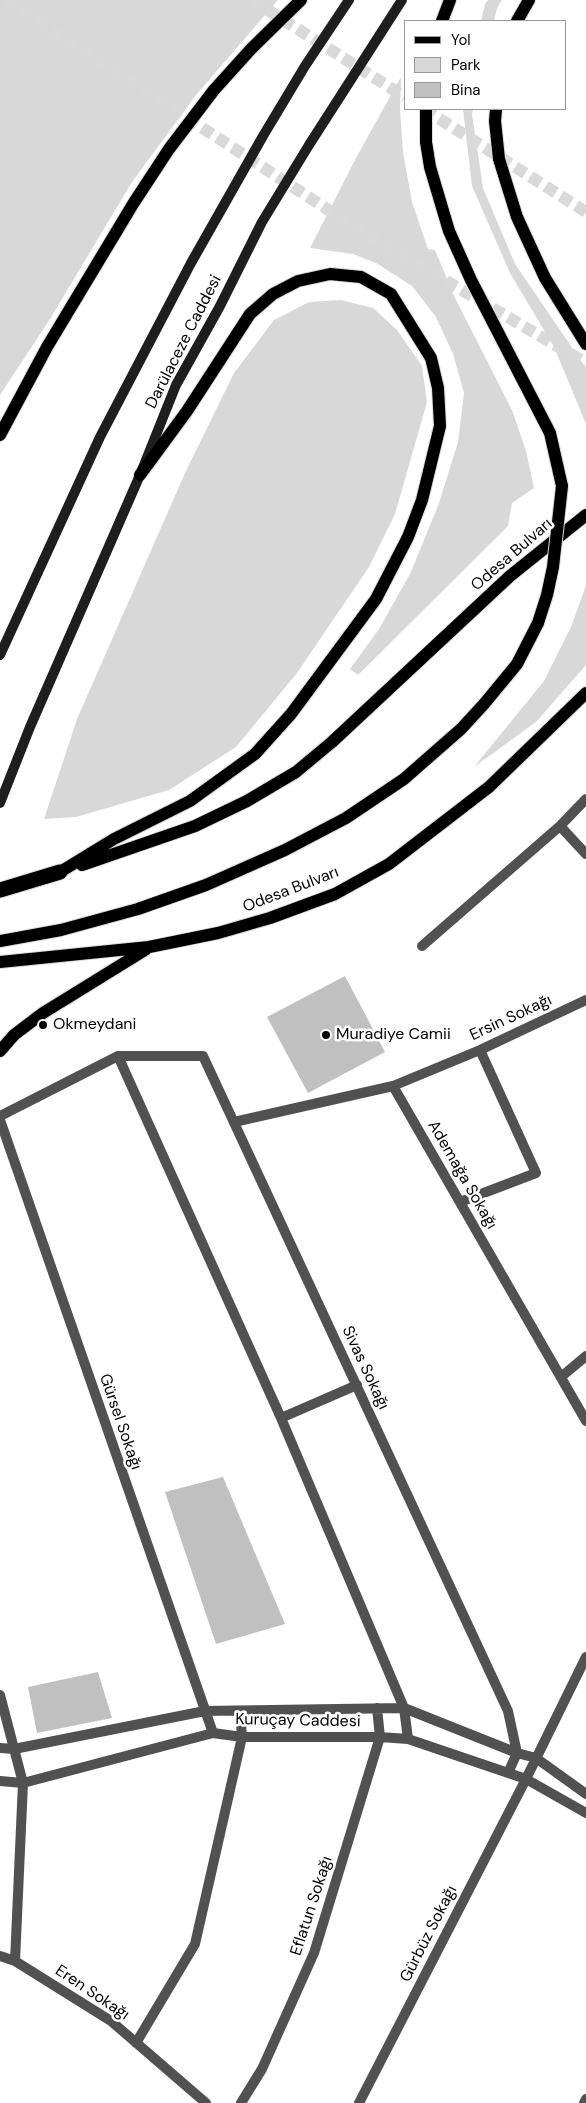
<!DOCTYPE html>
<meta charset="utf-8">
<style>
body{margin:0}
#map{position:relative;width:586px;height:2103px;overflow:hidden;background:#fff;font-family:"DM Sans",sans-serif}
canvas{display:block}
.legend{position:absolute;left:404px;top:20px;width:162px;height:90px;box-sizing:border-box;background:#fff;border:1px solid #999;margin:0;padding:6px 9px;list-style:none;font-size:15px;color:#000}
.legend li{display:flex;align-items:center;gap:10px;height:25px}
.legend b{width:25px;border:1px solid #999}
</style>
<div id="map">
<canvas width="586" height="2103"></canvas>
<ul class="legend">
<li><b style="height:6px;background:#000"></b>Yol</li>
<li><b style="height:14px;background:#d8d8d8"></b>Park</li>
<li><b style="height:14px;background:#c0c0c0"></b>Bina</li>
</ul>
</div>
<script>
const ctx = document.querySelector('canvas').getContext('2d');
ctx.lineJoin = 'round';
function fillPath(path, color) { ctx.fillStyle = color; ctx.fill(path, 'evenodd'); }
const toPath = rows => new Path2D(rows.map(r => 'M' + r).join(''));
function strokePath(path, color, width, dash) { ctx.strokeStyle = color; ctx.lineWidth = width; ctx.lineCap = dash ? 'butt' : 'round'; ctx.setLineDash(dash || []); ctx.stroke(path); }
function drawText(font, color, halo, rows, align = 'center') {
  ctx.font = font + ' "DM Sans",sans-serif'; ctx.lineWidth = 5; ctx.setLineDash([]); ctx.textBaseline = 'middle'; ctx.strokeStyle = halo; ctx.fillStyle = color; for (const [text, x, y, turn = 0] of rows) {
    ctx.save(); ctx.translate(x, y); ctx.rotate((+turn || 0) * Math.PI / 180); ctx.textAlign = isNaN(turn) ? turn : align; if (halo) ctx.strokeText(text, 0, 0); ctx.fillText(text, 0, 0); ctx.restore();
  }
}
fillPath(toPath([
 [0,0,278,0,196,95,132,182,50,319,0,395],
 [488,0,502,0,497,8,494,21,481,21,485,4],
 [401,77,400,109,403,152,412,202,428,249,435,250,455,298,512,410,526,451,534,488,512,503,508,526,358,675,350,669,379,629,410,574,438,506,458,442,464,393,453,354,436,317,412,286,376,263,353,254,310,248,356,158],
 [463,109,473,109,472,114,483,188,515,264,586,368,586,424,554,347,510,273,472,186],
 [341,300,373,308,397,330,422,366,427,402,395,514,369,567,297,673,236,747,169,790,76,817,44,819,77,719,185,473,234,373,274,320,309,302],
 [586,585,586,665,536,722,474,767,544,681,571,627]
]), '#d8d8d8');
fillPath(toPath([
 [345,976,385,1052,308,1093,267,1017],
 [223,1477,285,1624,216,1644,165,1492],
 [98,1672,112,1718,37,1733,28,1687]
]), '#c0c0c0');
strokePath(toPath([
 [6,0,353,226,586,363],
 [252,0,405,97],
 [424,109,586,212]
]), '#d9d9d9', 12, [12, 6]);
const primary = toPath([
 [442,21,450,0],
 [517,21,529,0],
 [426,109,426,142,430,167,449,231,471,280,550,433,562,486],
 [496,109,495,121,499,159,517,217,545,278,586,344],
 [0,435,47,347,133,204,169,149,214,90,251,49,301,0],
 [82,865,195,826,247,801,296,772,332,742,510,576,586,515],
 [60,872,114,839,190,801,255,754,291,714,376,599,408,537,422,500,440,426,438,388,431,358,391,294,361,277,330,274,298,281,273,294,250,314,187,411,140,475],
 [0,941,61,930,138,909,206,885,285,850,346,818,404,779,461,729,484,704,517,664,538,623],
 [0,962,149,947,218,933,270,918,335,894,389,864,489,787,586,693],
 [0,1051,14,1035,43,1013,145,950]
]);
const highway = toPath([
 [0,890,60,872]
]);
strokePath(primary, '#dbdbdb', 14);
strokePath(highway, '#dbdbdb', 17);
strokePath(toPath([
 [560,826,586,854],
 [422,946,560,826,586,799],
 [118,1056,203,1056,508,1711,517,1753,508,1773],
 [393,1086,586,1421],
 [0,1116,118,1056,281,1418,404,1708,408,1739],
 [0,1120,213,1733],
 [234,1122,393,1086,480,1050,586,1000],
 [460,1202,536,1173,480,1050],
 [561,1377,586,1356],
 [281,1418,357,1385],
 [0,1695,23,1783,15,1961],
 [0,1748,14,1749,205,1711,404,1708,517,1753,536,1758,586,1794],
 [0,1781,23,1783,213,1733,242,1737,380,1737,408,1739,526,1779,586,1813],
 [0,1956,15,1961,111,2021,206,2103],
 [136,2043,195,1944,242,1737,240,1711],
 [241,2103,262,2069,314,1953,380,1737,377,1708],
 [359,2103,526,1779,586,1657],
 [584,2103,586,2099]
]), '#515151', 10);
strokePath(toPath([
 [0,655,100,437,191,263,263,136,305,66,349,0],
 [0,803,30,727,140,475,176,385,220,306,262,222,309,145,402,0]
]), '#1e1e1e', 10);
strokePath(primary, '#000', 12);
strokePath(highway, '#000', 15);
const primaryBridge = toPath([
 [538,623,547,595,553,567,562,486]
]);
strokePath(primaryBridge, '#dbdbdb', 14, []);
strokePath(primaryBridge, '#000', 12);
for (const [x, y, r, color] of [
 [43,1025,5,"#000"],
 [326,1035,5,"#000"]
]) { const dot = new Path2D(); dot.arc(x, y, r, 0, 2 * Math.PI); ctx.fillStyle = color; ctx.fill(dot); strokePath(dot, '#fff', 2); }
drawText('16px', '#000', '#fff', [
 ["Darülaceze Caddesi",184,342,-63],
 ["Odesa Bulvarı",512,555,-41],
 ["Odesa Bulvarı",291,890,-21],
 ["Ersin Sokağı",511,1018,-25],
 ["Ademağa Sokağı",462,1175,60],
 ["Sivas Sokağı",365,1368,65],
 ["Gürsel Sokağı",120,1422,71],
 ["Kuruçay Caddesi",298,1721,1],
 ["Eflatun Sokağı",312,1906,-72],
 ["Gürbüz Sokağı",429,1934,-63],
 ["Eren Sokağı",92,1993,34]
]);
drawText('16px', '#000', '#fff', [
 ["Okmeydani",53,1025],
 ["Muradiye Camii",336,1035]
], 'left');
</script>
